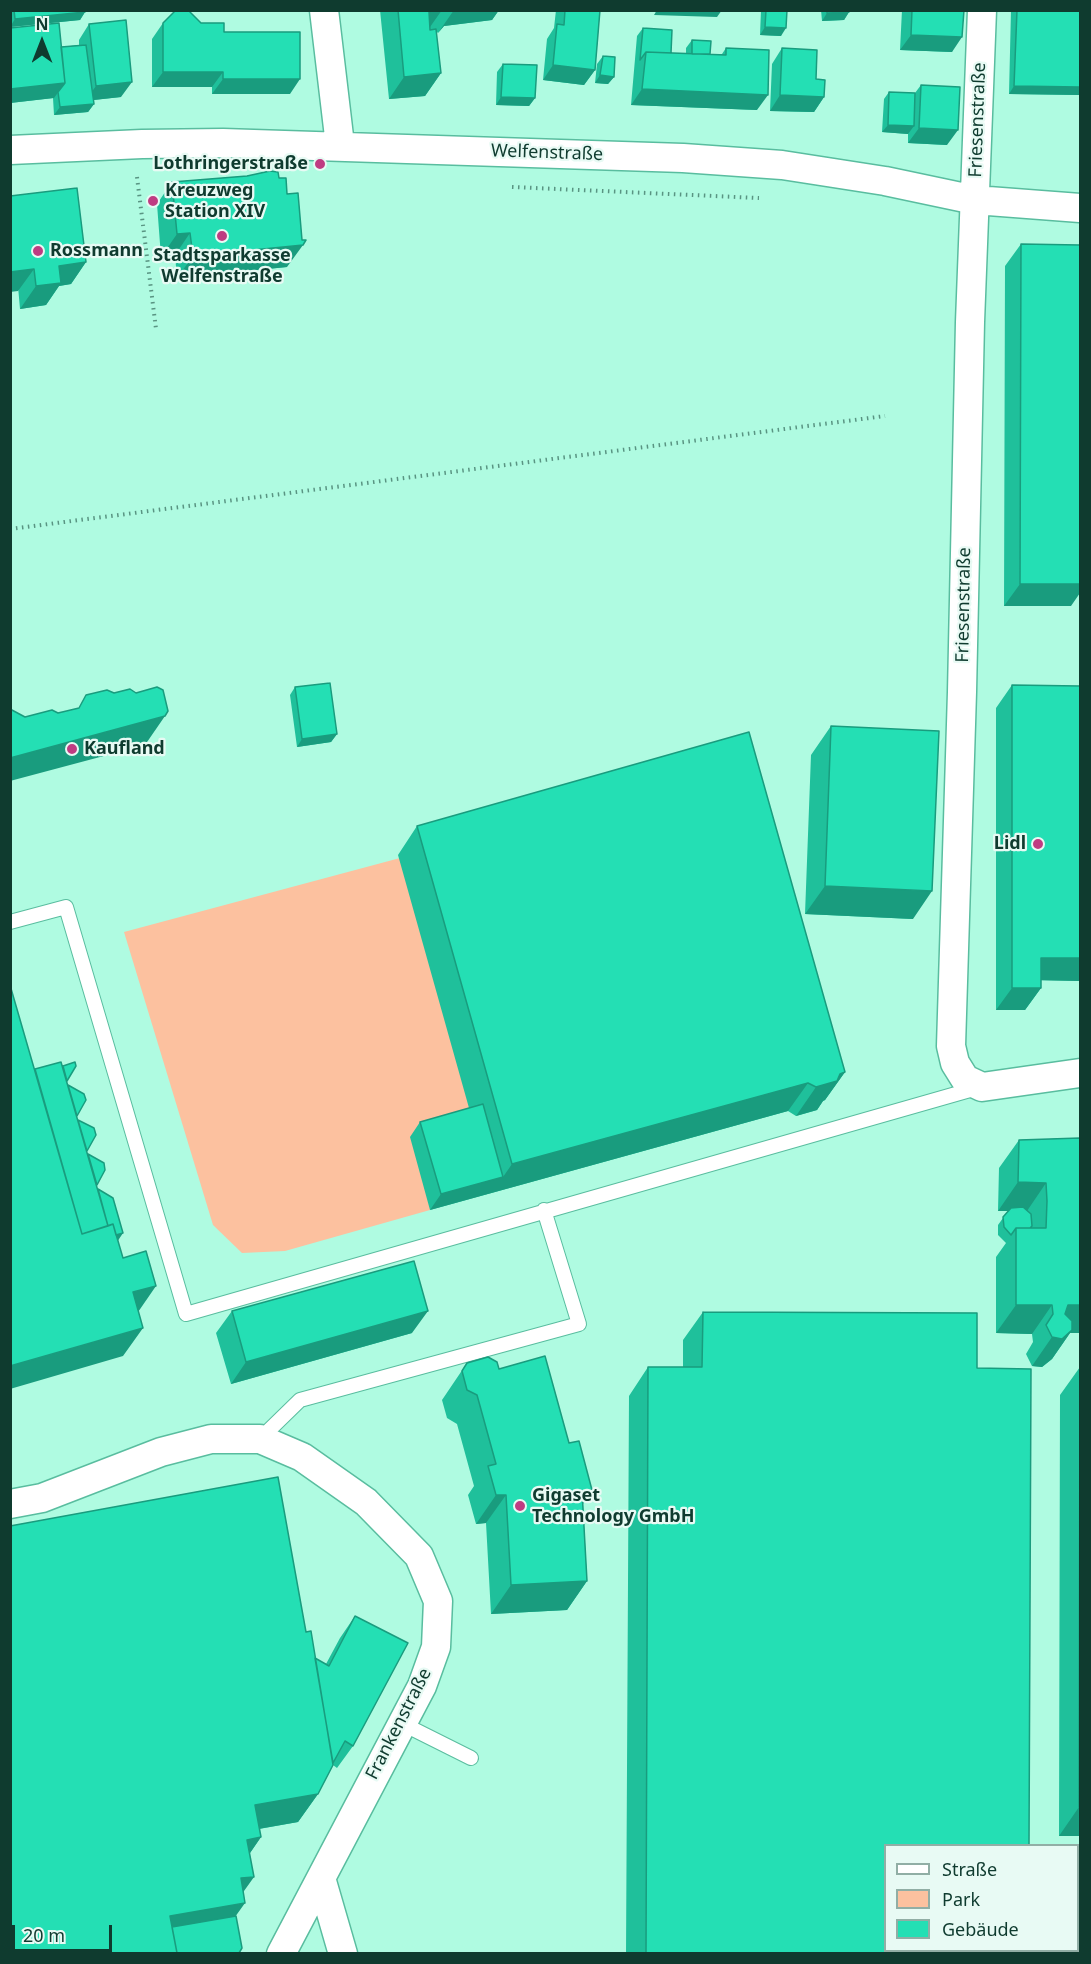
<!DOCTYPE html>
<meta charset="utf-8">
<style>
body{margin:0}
#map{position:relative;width:1091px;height:1964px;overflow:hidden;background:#affbe1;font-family:"Noto Sans",sans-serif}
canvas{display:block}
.frame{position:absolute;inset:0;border:12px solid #0f3b2f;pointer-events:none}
.legend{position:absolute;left:884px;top:1844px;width:195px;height:108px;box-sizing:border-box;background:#e8faf4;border:2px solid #91aea5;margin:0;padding:8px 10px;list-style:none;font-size:18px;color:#0f3b2f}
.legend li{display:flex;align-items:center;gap:12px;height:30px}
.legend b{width:30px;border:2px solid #91aea5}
.north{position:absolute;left:12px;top:12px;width:60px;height:60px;-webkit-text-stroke:4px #e8faf4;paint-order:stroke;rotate:0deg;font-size:16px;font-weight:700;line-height:24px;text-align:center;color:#0f3b2f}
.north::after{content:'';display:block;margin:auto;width:21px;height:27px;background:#0f3b2f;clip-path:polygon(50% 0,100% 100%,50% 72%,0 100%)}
.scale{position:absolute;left:12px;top:1925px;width:100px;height:27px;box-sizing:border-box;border:3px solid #0f3b2f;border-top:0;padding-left:8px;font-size:18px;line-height:21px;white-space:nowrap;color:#0f3b2f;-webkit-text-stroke:4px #e8faf4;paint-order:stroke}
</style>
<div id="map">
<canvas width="1091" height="1964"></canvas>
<div class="frame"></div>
<ul class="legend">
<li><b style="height:8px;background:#fff"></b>Straße</li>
<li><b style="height:16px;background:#fcc19f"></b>Park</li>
<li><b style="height:16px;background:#24dfb4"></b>Gebäude</li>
</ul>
<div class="north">N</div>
<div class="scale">20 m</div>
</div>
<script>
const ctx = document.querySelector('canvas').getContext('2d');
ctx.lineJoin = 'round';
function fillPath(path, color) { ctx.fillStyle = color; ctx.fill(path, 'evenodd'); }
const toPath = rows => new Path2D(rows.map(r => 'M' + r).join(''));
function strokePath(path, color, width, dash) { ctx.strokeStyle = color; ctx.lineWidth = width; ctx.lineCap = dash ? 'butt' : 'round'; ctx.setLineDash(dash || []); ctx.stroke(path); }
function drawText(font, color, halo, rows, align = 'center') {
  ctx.font = font + ' "Noto Sans",sans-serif'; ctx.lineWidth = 4.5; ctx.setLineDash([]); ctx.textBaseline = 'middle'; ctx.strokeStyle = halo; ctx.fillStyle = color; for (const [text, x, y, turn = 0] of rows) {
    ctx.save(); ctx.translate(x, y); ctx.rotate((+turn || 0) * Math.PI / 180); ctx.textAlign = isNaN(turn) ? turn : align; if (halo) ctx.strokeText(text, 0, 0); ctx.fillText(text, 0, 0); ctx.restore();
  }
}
fillPath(toPath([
 [400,858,473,1120,430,1210,285,1251,242,1253,213,1225,124,932]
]), '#fcc19f');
const lane = toPath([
 [10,922,66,907,186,1314,977,1088],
 [260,1439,300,1400,579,1324,544,1210],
 [401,1723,471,1758]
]);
const street = toPath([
 [324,10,340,145],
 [982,10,970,322,962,692,951,1046,955,1063,965,1079,982,1087,1080,1073],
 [10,150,142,144,223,143,683,158,782,165,885,181,975,200,1080,208],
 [10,1504,42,1498,161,1452,211,1439,260,1439,302,1457,366,1502,419,1556,438,1601,436,1647,422,1686,281,1954],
 [321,1878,343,1954]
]);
strokePath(lane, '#59bd9f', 16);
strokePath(street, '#59bd9f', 31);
strokePath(toPath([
 [137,177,156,329],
 [512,187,759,198],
 [10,529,885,416]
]), '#599482', 4, [1.5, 4.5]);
strokePath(lane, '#fff', 14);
strokePath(street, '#fff', 28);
fillPath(toPath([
 [10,10,85,10,85,12,80,20,10,27],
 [380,10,499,10,492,20,444,26,438,33,436,31,441,73,425,96,389,99],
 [556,10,600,10,595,70,584,85,543,80,547,39,554,28],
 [761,10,787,10,781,36,760,35],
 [821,10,849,10,849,12,844,20,822,21],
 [902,10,964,10,952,52,900,50],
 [1011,10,1080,10,1080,95,1009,94],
 [163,23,201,23,224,32,290,94,212,94,212,87,152,87,152,39],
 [89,24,121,97,93,100,94,104,88,112,54,115,53,98,10,103,10,28,61,47,79,45,79,40],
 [643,28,671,53,686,53,686,48,692,40,710,54,722,54,726,48,757,110,631,105,637,36],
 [782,48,824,97,814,112,770,111,772,64],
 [603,56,614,77,608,84,595,83,597,64],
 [503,64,535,98,529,106,496,105,497,72],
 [921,85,947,145,908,143,908,134,882,132,884,99,889,92,915,93],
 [247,176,287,267,177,278,175,255,161,257,157,204,172,182],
 [10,196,86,262,71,284,59,286,46,305,20,309],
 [1021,244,1071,606,1004,606,1005,266],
 [1012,685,1080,981,1041,980,1041,988,1025,1010,996,1010,996,708],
 [295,687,337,734,331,742,297,747,290,695],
 [831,726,913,919,805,914,811,755],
 [417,826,845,1072,825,1100,823,1101,817,1110,796,1116,788,1111,430,1210,410,1137,420,1122,469,1108,398,855],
 [1080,1138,1080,1333,1070,1333,1052,1359,1042,1367,1032,1366,1026,1354,1033,1342,1032,1334,996,1333,996,1257,1006,1243,998,1235,998,1225,1008,1211,998,1211,999,1168,1019,1140],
 [232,1311,412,1333,231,1384,216,1333],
 [703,1312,977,1368,1028,1953,626,1953,629,1396,648,1367,683,1367,683,1340],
 [467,1363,499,1369,569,1443,592,1490,583,1504,587,1581,567,1610,491,1614,486,1523,476,1524,468,1495,474,1486,457,1424,447,1418,442,1400],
 [1080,1367,1080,1836,1059,1836,1060,1395],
 [355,1616,353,1746,337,1768,333,1765,318,1794,298,1822,259,1829,261,1837,250,1853,10,1953,306,1632,315,1658,326,1664,340,1638],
 [1079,1848,1080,1848,1080,1927,1077,1927,1077,1850],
 [1059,1950,1077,1950,1078,1953,1059,1953]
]), '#1fc09b');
fillPath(toPath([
 [433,10,442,10,430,27,429,12],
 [454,10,499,10,492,20,444,26,438,33],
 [657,10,722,10,717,17,654,15],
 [85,12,80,20,10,27,15,19],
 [849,12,844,20,822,21,827,13],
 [765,27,786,28,781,36,760,35],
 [911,35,962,37,952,52,900,50],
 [553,65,595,70,584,85,543,80],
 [163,72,223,72,212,87,152,87],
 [441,73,425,96,389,99,404,77],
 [600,75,614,77,608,84,595,83],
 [223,79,300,79,290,94,212,94],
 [132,82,121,97,85,101,96,86],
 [65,83,54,98,10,103,10,89],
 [1014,86,1080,87,1080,95,1009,94],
 [642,89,768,95,757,110,631,105],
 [780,95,824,97,814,112,770,111],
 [501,97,535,98,529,106,496,105],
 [94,104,88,112,54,115,60,107],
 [888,125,914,126,908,134,882,132],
 [919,128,958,130,947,145,908,143],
 [190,233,175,255,161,257,177,234],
 [303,245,287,267,177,278,193,256],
 [86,262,71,284,59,286,46,305,20,309,36,286,59,266],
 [34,269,18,291,10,292,10,272],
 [1020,584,1080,584,1080,593,1071,606,1004,606],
 [165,716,145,745,10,781,10,758],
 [337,734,331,742,297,747,302,739],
 [825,886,932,891,913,919,805,914],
 [1041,958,1080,958,1080,981,1025,980],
 [1012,988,1041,988,1025,1010,996,1010],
 [845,1072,825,1100,823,1101,817,1110,796,1116,816,1087],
 [808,1083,788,1111,430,1210,441,1194,503,1177,512,1164],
 [1018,1182,1046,1183,1027,1211,998,1211],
 [123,1233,113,1248,105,1238],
 [156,1286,136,1315,133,1292],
 [1016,1305,1052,1305,1032,1334,996,1333],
 [1068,1305,1080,1305,1080,1333,1070,1333,1052,1359,1042,1367,1032,1366,1052,1337,1050,1333],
 [428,1311,412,1333,231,1384,246,1362],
 [143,1328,123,1356,10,1389,10,1366],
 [592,1490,573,1518,582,1491],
 [496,1495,506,1495,486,1523,476,1524],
 [587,1581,567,1610,491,1614,511,1585],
 [318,1794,298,1822,235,1833,255,1805],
 [1079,1807,1080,1807,1080,1836,1059,1836],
 [261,1837,241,1866,247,1840],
 [254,1877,234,1905,245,1903,225,1931,163,1942,170,1916,241,1878],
 [1078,1899,1080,1899,1080,1927,1077,1927]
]), '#199c7e');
const building = toPath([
 [14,10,85,10,85,12,15,19,14,10],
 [176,10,188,10,201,23,224,23,224,32,300,32,300,79,223,79,223,72,163,72,163,23,176,10],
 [398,10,433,10,429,12,430,30,436,29,441,73,404,77,398,10],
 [565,10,600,10,595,70,553,65,557,24,564,25,565,10],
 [766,10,787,10,786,28,765,27,766,10],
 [827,10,849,10,849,12,827,13,827,10],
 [912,10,964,10,962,37,911,35,912,10],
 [1017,10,1080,10,1080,87,1014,86,1017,10],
 [126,20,132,82,96,86,89,24,126,20],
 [59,23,65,83,10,89,10,28,59,23],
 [643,28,672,30,671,53,646,52,640,60,643,28],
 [692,40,711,41,710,54,692,54,692,40],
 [86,45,94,104,60,107,58,92,65,83,61,47,86,45],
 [726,48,769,50,768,95,642,89,646,52,726,55,726,48],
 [782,48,817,50,816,79,825,80,824,97,780,95,782,48],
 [603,56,615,57,614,77,600,75,603,56],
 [503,64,537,65,535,98,501,97,503,64],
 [921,85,960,87,958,130,919,128,921,85],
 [889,92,915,93,914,126,888,125,889,92],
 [270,171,278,172,279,178,286,178,287,194,298,193,302,240,306,240,303,245,193,256,190,233,177,234,172,182,247,176,270,171],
 [77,188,86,262,59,266,61,283,36,286,34,269,10,272,10,196,77,188],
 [1021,244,1080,245,1080,584,1020,584,1021,244],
 [330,683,337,734,302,739,295,687,330,683],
 [1012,685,1080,686,1080,958,1041,958,1041,988,1012,988,1012,685],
 [157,687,163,690,168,711,165,716,10,758,10,709,25,717,52,710,58,713,79,708,86,695,107,690,114,693,130,689,136,693,157,687],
 [831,726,939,731,932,891,825,886,831,726],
 [749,732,845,1072,840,1074,837,1081,816,1087,808,1083,512,1164,417,826,749,732],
 [10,985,82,1234,113,1224,123,1258,146,1251,156,1286,133,1292,143,1328,10,1366,10,985],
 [61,1062,108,1226,82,1234,35,1069,61,1062],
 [75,1062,76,1066,67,1081,63,1066,75,1062],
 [68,1085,84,1094,86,1100,77,1116,68,1085],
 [483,1104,503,1177,441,1194,420,1122,483,1104],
 [78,1120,94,1128,96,1135,87,1151,78,1120],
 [1080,1138,1080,1305,1068,1305,1065,1314,1072,1321,1072,1330,1062,1339,1052,1337,1046,1325,1053,1314,1052,1305,1016,1305,1016,1228,1046,1228,1047,1201,1046,1183,1018,1182,1019,1140,1080,1138],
 [88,1154,104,1163,105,1170,97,1185,88,1154],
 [98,1189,113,1198,123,1233,116,1235,113,1224,108,1226,98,1189],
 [1023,1207,1031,1214,1032,1226,1030,1228,1016,1228,1011,1235,1004,1227,1003,1217,1011,1208,1023,1207],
 [414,1261,428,1311,246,1362,232,1311,414,1261],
 [703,1312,977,1313,977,1368,1031,1369,1029,1845,885,1845,885,1950,1028,1950,1028,1953,646,1953,648,1367,702,1367,703,1312],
 [545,1356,569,1443,579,1441,592,1490,582,1491,587,1581,511,1585,506,1495,496,1495,488,1466,496,1464,477,1395,467,1390,462,1371,467,1363,488,1357,497,1362,499,1369,545,1356],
 [1080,1367,1080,1807,1079,1807,1080,1367],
 [278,1477,306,1632,311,1631,333,1765,318,1794,255,1805,261,1837,247,1840,254,1877,241,1878,245,1903,170,1916,177,1953,10,1953,10,1526,278,1477],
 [355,1616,408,1643,353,1746,345,1741,333,1763,315,1658,329,1666,355,1616],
 [1079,1848,1080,1848,1080,1899,1078,1899,1079,1848],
 [236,1916,242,1948,239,1953,177,1953,172,1927,236,1916],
 [1078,1931,1078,1953,1065,1953,1065,1950,1077,1950,1078,1931]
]);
fillPath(building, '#24dfb4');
strokePath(building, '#199c7e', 1.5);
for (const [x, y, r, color] of [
 [320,164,6,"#bf3c82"],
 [153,201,6,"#bf3c82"],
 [222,236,6,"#bf3c82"],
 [38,251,6,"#bf3c82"],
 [72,749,6,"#bf3c82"],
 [1038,844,6,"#bf3c82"],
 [520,1506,6,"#bf3c82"]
]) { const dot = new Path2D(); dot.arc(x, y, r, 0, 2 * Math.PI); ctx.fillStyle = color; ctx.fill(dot); strokePath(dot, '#e8faf4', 2); }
drawText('18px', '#0f3b2f', '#e8faf4', [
 ["Friesenstraße",978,120,-88],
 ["Welfenstraße",547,153,2],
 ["Friesenstraße",964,605,-89],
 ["Frankenstraße",399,1724,-63]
]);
drawText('bold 18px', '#0f3b2f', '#e8faf4', [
 ["Lothringerstraße",308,164,"right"],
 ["Kreuzweg",165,191],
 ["Station XIV",165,212],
 ["Rossmann",50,251],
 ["Stadtsparkasse",222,256,"center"],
 ["Welfenstraße",222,277,"center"],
 ["Kaufland",84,749],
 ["Lidl",1026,844,"right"],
 ["Gigaset",532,1496],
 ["Technology GmbH",532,1517]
], 'left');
</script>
